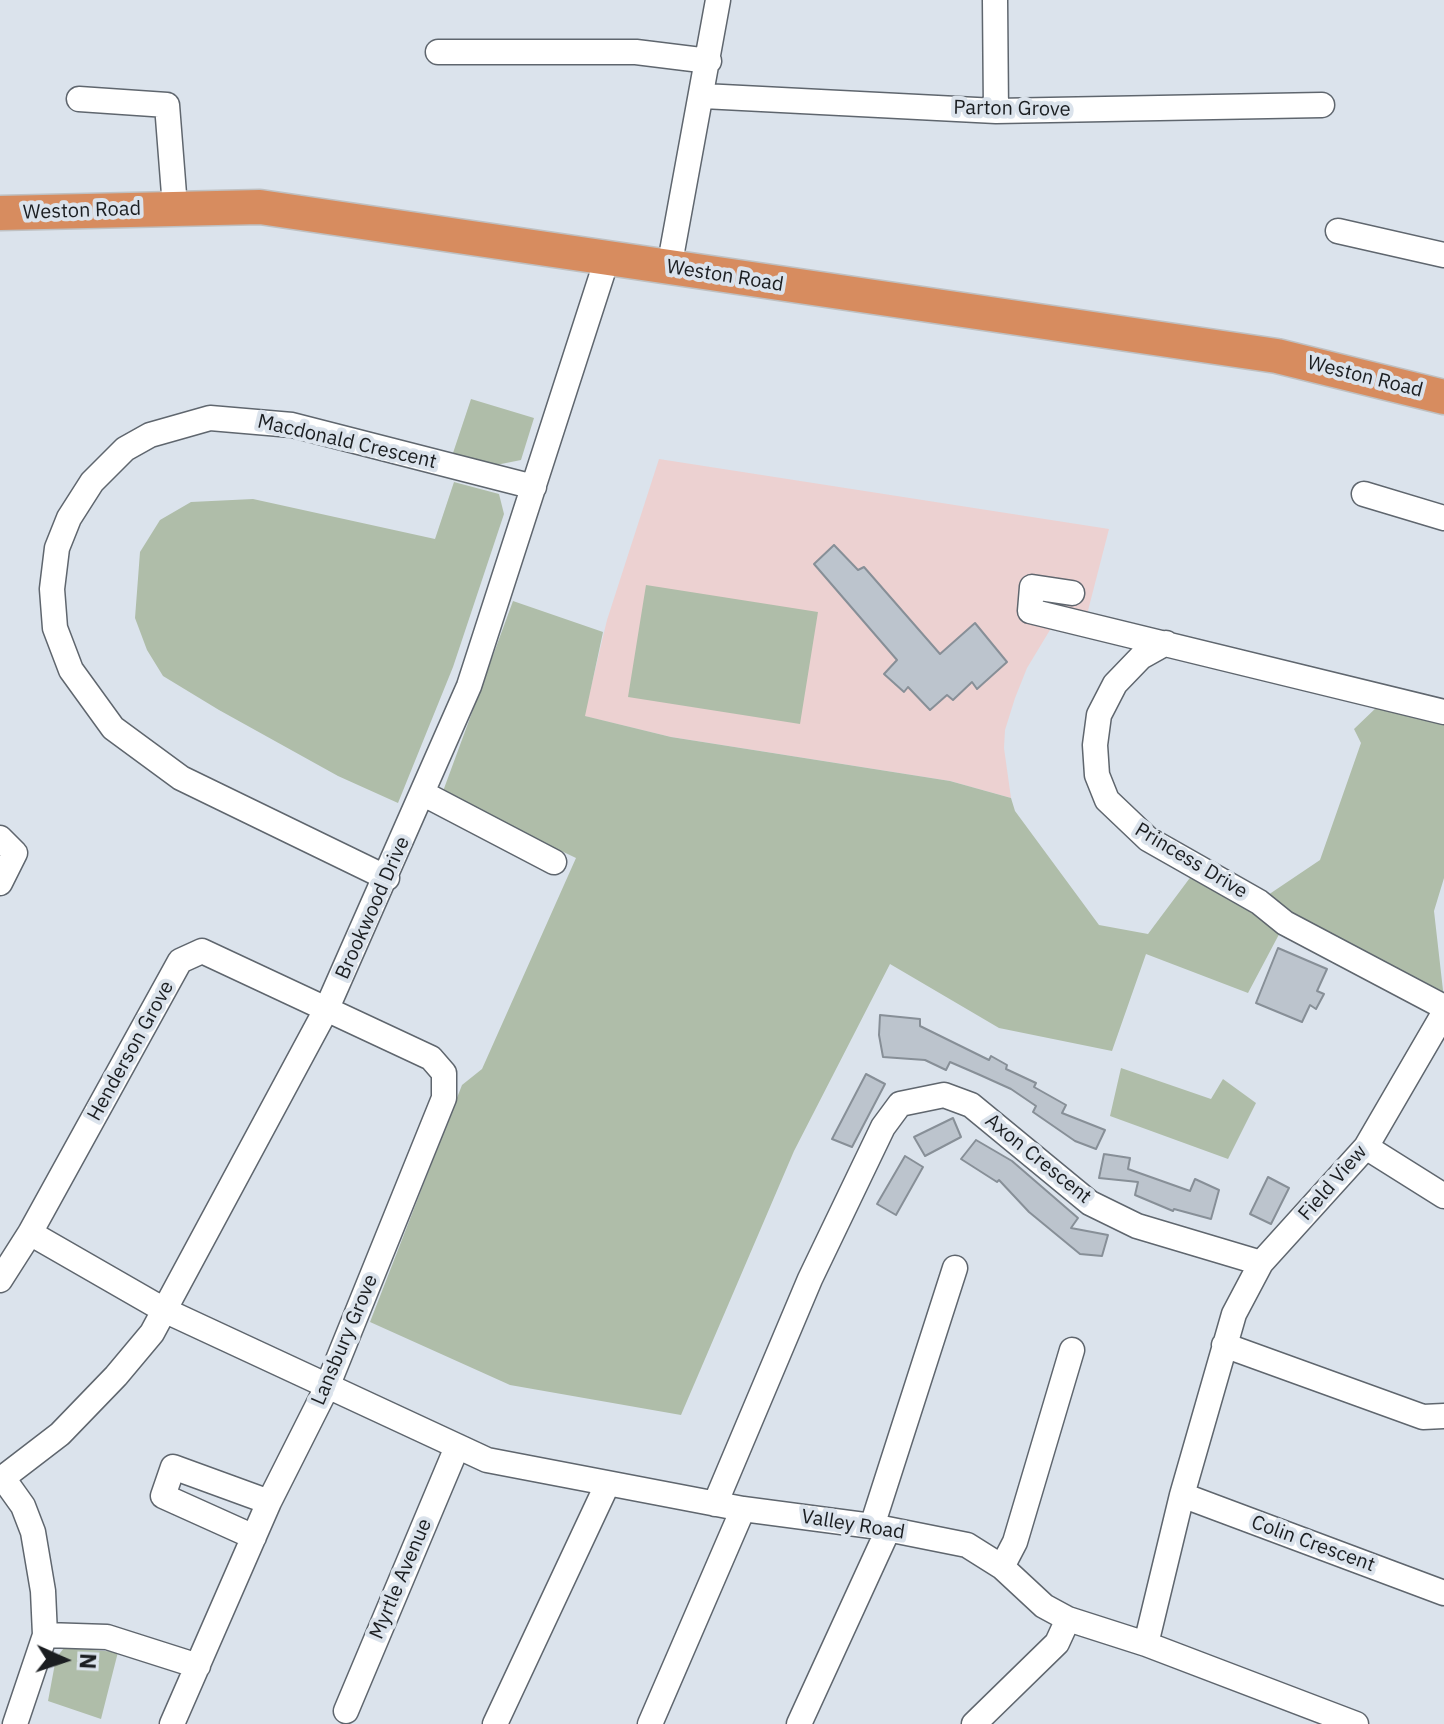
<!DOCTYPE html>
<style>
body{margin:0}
#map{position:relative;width:1444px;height:1724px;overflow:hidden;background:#dbe3ec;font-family:"IBM Plex Sans",sans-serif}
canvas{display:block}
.north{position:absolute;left:24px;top:1620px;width:80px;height:80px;-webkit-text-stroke:6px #dbe3ec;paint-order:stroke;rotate:93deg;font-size:22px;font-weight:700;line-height:32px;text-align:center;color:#1b1e21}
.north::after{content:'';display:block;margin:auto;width:28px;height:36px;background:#1b1e21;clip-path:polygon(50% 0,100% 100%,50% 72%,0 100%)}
</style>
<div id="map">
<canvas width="1444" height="1724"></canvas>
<div class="north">N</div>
</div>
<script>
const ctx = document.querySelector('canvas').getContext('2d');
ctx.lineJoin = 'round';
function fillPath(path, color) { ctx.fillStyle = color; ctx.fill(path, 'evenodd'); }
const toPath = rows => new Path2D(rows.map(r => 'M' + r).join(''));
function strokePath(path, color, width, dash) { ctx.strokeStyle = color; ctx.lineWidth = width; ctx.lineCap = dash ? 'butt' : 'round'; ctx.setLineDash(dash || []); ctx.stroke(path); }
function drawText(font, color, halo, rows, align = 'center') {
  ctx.font = font + ' "IBM Plex Sans",sans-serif'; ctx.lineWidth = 8; ctx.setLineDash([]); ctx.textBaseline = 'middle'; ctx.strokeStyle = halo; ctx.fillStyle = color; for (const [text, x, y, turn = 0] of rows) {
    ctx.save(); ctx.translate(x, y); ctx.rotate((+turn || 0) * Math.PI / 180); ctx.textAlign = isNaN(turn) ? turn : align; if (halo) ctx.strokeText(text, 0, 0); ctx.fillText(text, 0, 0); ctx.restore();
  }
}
fillPath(toPath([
 [659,459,1109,529,1083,630,1053,625,1027,668,1015,698,1005,730,1004,748,1011,798,950,781,671,737,584,716,607,620]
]), '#ecd1d1');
fillPath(toPath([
 [471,399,534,418,521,460,491,466,452,456],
 [454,482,499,494,504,514,453,667,398,803,338,776,219,710,163,676,147,650,135,618,140,552,160,520,191,502,253,499,435,539],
 [646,585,818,612,800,724,628,697],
 [513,601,603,632,585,716,671,737,950,781,1011,798,1015,811,1099,925,1148,934,1198,867,1285,923,1248,993,1146,954,1112,1051,999,1028,890,964,794,1151,681,1415,510,1385,370,1322,462,1085,482,1069,576,858,442,794],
 [1378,706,1444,719,1444,878,1434,911,1444,999,1293,915,1268,895,1320,860,1361,743,1354,729],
 [1121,1068,1211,1099,1223,1079,1256,1103,1228,1159,1110,1116],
 [64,1648,118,1652,101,1719,48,1701,56,1658]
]), '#afbda9');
const building = toPath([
 [834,545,858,570,864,567,940,654,975,623,1007,662,977,689,972,682,953,700,947,695,930,710,908,687,904,692,884,674,897,660,814,564,834,545],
 [1278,948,1327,969,1317,991,1324,994,1316,1009,1310,1005,1302,1022,1256,1003,1278,948],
 [880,1015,920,1019,920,1026,989,1060,991,1056,1007,1065,1006,1069,1036,1083,1034,1087,1066,1105,1062,1113,1105,1130,1096,1149,1075,1141,1033,1112,1036,1106,1011,1089,980,1075,950,1062,946,1070,925,1060,883,1057,879,1035,880,1015],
 [866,1074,885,1084,852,1147,832,1139,866,1074],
 [953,1118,961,1137,925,1156,914,1137,953,1118],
 [976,1140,1012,1161,1078,1218,1071,1228,1108,1235,1102,1256,1080,1254,1029,1212,999,1180,997,1182,961,1159,976,1140],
 [1104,1154,1130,1158,1128,1169,1190,1191,1195,1179,1219,1190,1211,1219,1174,1209,1173,1211,1135,1195,1138,1182,1099,1178,1104,1154],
 [905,1156,923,1167,896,1215,877,1204,905,1156],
 [1268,1177,1289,1188,1271,1224,1250,1214,1268,1177]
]);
fillPath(building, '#bcc4cd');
strokePath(building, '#878f97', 2);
const minor = toPath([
 [995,0,996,111],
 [438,52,636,52,709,61],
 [703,96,996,111,1322,105],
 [79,99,167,105,175,207],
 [1338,231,1444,255],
 [669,268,718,0],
 [1364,494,1444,518],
 [1072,593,1032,587,1030,611,1444,712],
 [1166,643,1141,657,1115,684,1099,715,1095,745,1097,775,1107,800,1148,839,1259,902,1285,923,1444,1007],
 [424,794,554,862],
 [0,838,15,853,0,883],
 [387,878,181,778,113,728,71,670,55,628,52,589,57,548,69,518,92,482,125,449,150,435,210,418,292,425,534,487],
 [1366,1147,1444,1196],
 [30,1233,164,1310,487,1460,743,1509,872,1526,967,1545,1002,1567,1044,1606,1068,1619,1146,1644,1356,1724],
 [0,1280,30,1233,180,961,202,951,431,1058,444,1073,444,1098,327,1387,269,1502,172,1724],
 [1224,1345,1423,1417,1444,1416],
 [3,1478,23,1506,33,1532,43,1591,45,1635,15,1724],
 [0,1480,60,1434,116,1376,152,1333,327,1008,469,686,607,259],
 [1182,1495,1444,1593],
 [715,1504,810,1279,883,1127,900,1104,944,1095,971,1105,1090,1203,1137,1226,1261,1263],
 [872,1526,955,1268],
 [254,1537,163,1496,173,1467,269,1502],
 [1002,1567,1015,1542,1072,1350],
 [45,1635,107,1637,198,1666],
 [1146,1644,1182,1495,1234,1314,1261,1263,1366,1147,1444,1013],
 [346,1711,457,1447],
 [495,1724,607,1485],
 [650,1724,743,1509],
 [799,1724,888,1530],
 [974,1724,1057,1643,1068,1619]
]);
const highway = toPath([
 [0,213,260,207,1277,356,1444,397]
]);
strokePath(minor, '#5f666e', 27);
strokePath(highway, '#bfc0c1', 37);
strokePath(minor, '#fff', 24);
strokePath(highway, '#d78c5f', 34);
drawText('20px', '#1b1e21', '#dbe3ec', [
 ["Parton Grove",1012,109,1],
 ["Weston Road",82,211,-2],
 ["Weston Road",725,276,9],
 ["Weston Road",1365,377,14],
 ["Macdonald Crescent",347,442,13],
 ["Princess Drive",1191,861,31],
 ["Brookwood Drive",373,908,-66],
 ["Henderson Grove",131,1051,-61],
 ["Axon Crescent",1038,1159,39],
 ["Field View",1333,1183,-49],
 ["Lansbury Grove",345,1340,-67],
 ["Valley Road",853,1525,9],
 ["Colin Crescent",1313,1544,20],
 ["Myrtle Avenue",401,1579,-67]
]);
</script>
